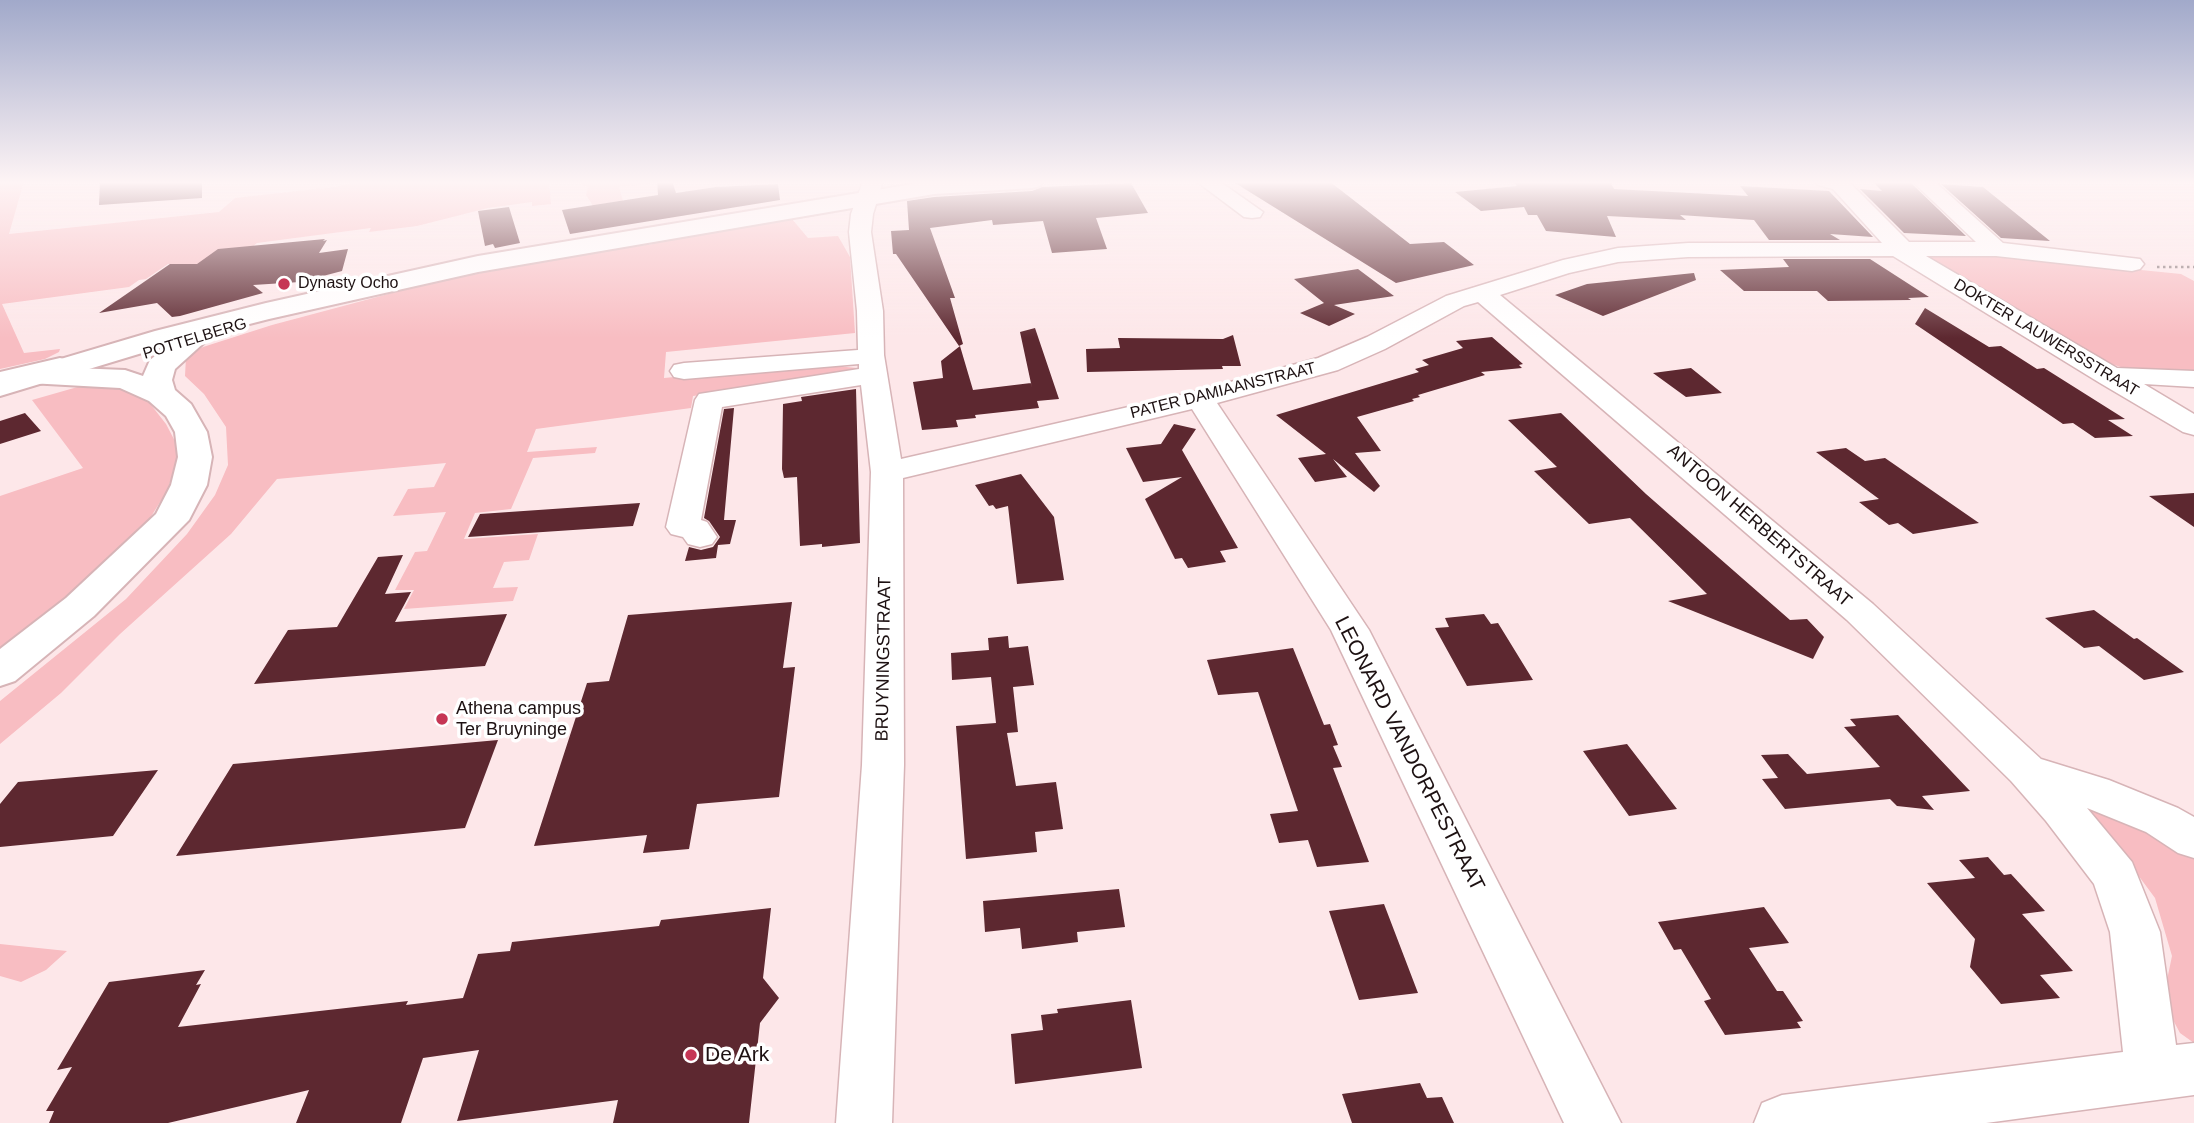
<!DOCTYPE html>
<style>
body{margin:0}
canvas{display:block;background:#fde7e9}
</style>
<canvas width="2194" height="1123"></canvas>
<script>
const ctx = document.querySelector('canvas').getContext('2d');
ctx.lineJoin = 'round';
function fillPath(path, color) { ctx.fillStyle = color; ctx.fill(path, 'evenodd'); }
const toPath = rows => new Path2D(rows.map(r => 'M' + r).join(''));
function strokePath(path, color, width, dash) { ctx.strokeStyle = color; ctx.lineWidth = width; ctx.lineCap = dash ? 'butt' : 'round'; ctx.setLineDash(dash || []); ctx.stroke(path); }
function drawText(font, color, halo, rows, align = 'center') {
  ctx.font = font + ' Helvetica,sans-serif'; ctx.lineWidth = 7; ctx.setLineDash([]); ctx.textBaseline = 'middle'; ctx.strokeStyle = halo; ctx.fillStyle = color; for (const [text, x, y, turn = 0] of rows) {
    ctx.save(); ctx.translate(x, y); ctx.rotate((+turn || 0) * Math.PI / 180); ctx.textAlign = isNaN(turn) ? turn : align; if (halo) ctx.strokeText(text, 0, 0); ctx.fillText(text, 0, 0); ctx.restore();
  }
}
fillPath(toPath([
 [0,181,24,181,9,234,219,212,235,198,334,187,363,181,549,181,551,204,532,206,532,202,488,208,417,226,369,232,371,228,257,243,222,272,212,264,168,264,146,279,139,280,129,287,2,304,24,353,60,349,59,352,45,359,0,369],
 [585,181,649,181,650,184,619,187,623,201,593,206,586,195,588,187,581,185],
 [792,219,808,238,838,236,850,257,855,333,666,352,664,378,813,364,857,368,857,373,693,396,691,408,536,429,527,452,597,447,595,453,533,458,511,509,475,513,464,539,538,534,529,560,504,562,493,588,518,587,513,601,404,609,414,590,395,590,415,552,427,551,446,512,393,516,408,489,434,487,446,463,277,479,231,534,120,634,61,693,0,744,0,701,126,599,187,534,215,495,228,465,226,427,204,394,185,376,186,357,203,347,272,325,422,285,551,259,653,244,654,240],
 [1934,254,1981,254,2181,274,2194,281,2194,373,2124,368,2108,363,1934,262,1931,257],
 [88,384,128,387,148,401,166,424,178,447,177,462,167,491,147,523,121,552,0,657,0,496,83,468,32,400],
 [2087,804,2194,855,2194,1043,2180,1033,2172,1018,2167,980,2172,956,2155,898,2121,852,2085,809],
 [0,944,67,951,46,970,21,982,0,976]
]), '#f8bdc2');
fillPath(toPath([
 [100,181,202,181,202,198,99,205],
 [657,181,672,181,676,193,716,187,778,184,780,200,570,234,562,210,658,195],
 [1232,181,1329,181,1410,244,1444,242,1474,265,1396,283],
 [1512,181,1610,181,1614,189,1748,196,1740,186,1829,191,1873,237,1830,234,1840,240,1769,240,1754,220,1680,215,1686,220,1607,216,1616,237,1546,231,1537,215,1528,215,1524,207,1481,211,1455,192,1517,186],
 [1872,181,1910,182,1966,236,1904,233,1860,189,1882,191],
 [1131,183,1148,213,1096,218,1107,249,1052,253,1043,221,993,225,992,220,930,228,955,298,950,298,963,344,959,346,896,254,893,254,891,231,909,230,907,201,934,197,1032,191,1042,187],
 [1941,184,1983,187,2050,241,2001,238],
 [509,207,520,243,495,248,493,244,485,246,478,211],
 [325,239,323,241,327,240,319,253,348,249,342,271,300,282,253,285,263,293,180,316,172,317,157,303,99,313,170,264,197,264,218,249],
 [1783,259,1870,259,1929,297,1908,298,1911,300,1828,301,1817,291,1744,291,1720,270,1789,267],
 [1358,269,1394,296,1334,305,1355,314,1329,326,1300,313,1324,303,1294,279],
 [1694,273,1696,280,1603,316,1555,295,1587,284],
 [1925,308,1989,347,2001,346,2037,369,2044,368,2125,419,2108,420,2133,436,2095,438,2073,423,2063,424,1915,324],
 [1035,328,1059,399,1037,401,1039,408,975,415,976,418,956,420,958,427,922,430,913,382,943,378,941,361,960,346,973,390,1031,383,1032,388,1020,332],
 [1233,335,1241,366,1222,366,1223,369,1087,372,1086,349,1120,348,1118,338,1223,339],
 [1492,337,1523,364,1519,365,1522,368,1481,372,1485,375,1418,395,1420,397,1412,399,1414,401,1357,417,1381,451,1355,453,1380,486,1374,492,1333,459,1347,477,1315,482,1298,458,1326,454,1276,415,1419,372,1415,369,1429,365,1422,360,1463,348,1456,341],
 [1691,368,1722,393,1686,397,1653,373],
 [856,389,860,543,822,547,822,544,800,546,797,477,784,478,782,469,783,404,802,401,801,397],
 [734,408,724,520,736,520,730,544,718,545,716,558,685,561,689,547,701,550,713,547,720,537,709,521,704,518,724,409],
 [25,413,41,431,0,444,0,421],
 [1561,413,1646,494,1790,620,1807,619,1824,637,1813,659,1668,601,1707,594,1630,518,1589,524,1534,471,1557,467,1508,420],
 [1174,424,1196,429,1182,450,1238,548,1220,551,1226,562,1188,568,1182,558,1175,559,1145,499,1182,477,1143,482,1126,448,1161,444],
 [1846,448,1865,461,1885,458,1979,523,1913,534,1898,523,1889,525,1859,502,1879,499,1816,452],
 [1021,474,1054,517,1064,580,1017,584,1008,506,996,509,993,505,989,506,975,485],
 [2194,493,2194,527,2149,496],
 [640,503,633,526,468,537,480,514],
 [403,555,385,594,411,592,395,622,507,614,485,666,254,684,288,630,337,627,378,557],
 [792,602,783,668,795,667,779,797,697,804,689,849,643,853,647,835,534,846,587,683,609,681,628,615],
 [2094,610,2134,639,2137,638,2184,672,2144,680,2099,646,2084,648,2045,618],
 [1484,614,1491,624,1498,623,1533,680,1467,686,1435,628,1449,627,1445,618],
 [1008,636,1009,648,1028,646,1034,685,1013,687,1018,732,1007,733,1016,786,1056,782,1063,829,1035,832,1037,852,966,859,956,726,996,723,991,677,952,680,951,653,989,650,988,638],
 [1293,648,1324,725,1330,724,1338,745,1333,746,1342,767,1333,768,1369,862,1317,867,1308,840,1279,843,1270,814,1298,811,1258,692,1218,695,1207,660],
 [1898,715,1970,791,1922,796,1934,810,1897,806,1890,799,1785,809,1762,779,1778,778,1761,755,1788,754,1807,774,1880,767,1844,727,1856,726,1850,719],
 [498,740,465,828,176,856,233,764],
 [1627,744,1677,809,1629,816,1583,751],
 [158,770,113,836,0,847,0,804,18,782],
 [1988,857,2004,875,2011,874,2045,911,2022,914,2073,971,2040,975,2060,998,2001,1004,1970,967,1975,939,1927,883,1975,878,1959,860],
 [1119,889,1125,927,1077,932,1078,942,1022,949,1020,928,985,932,983,901],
 [1384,904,1418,993,1359,1000,1329,911],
 [1764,907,1789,943,1749,948,1777,991,1783,991,1803,1021,1797,1022,1801,1028,1725,1035,1704,1001,1711,999,1681,949,1674,950,1658,922],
 [771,908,763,978,779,998,760,1023,749,1123,613,1123,618,1100,457,1121,479,1050,423,1058,401,1123,296,1123,309,1090,168,1123,49,1123,54,1111,46,1111,72,1067,57,1070,109,982,205,970,196,985,201,984,178,1027,408,1001,406,1005,463,998,478,954,510,951,512,942,659,926,661,920],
 [1131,1000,1142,1068,1015,1084,1011,1034,1043,1030,1041,1015,1058,1013,1057,1009],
 [1420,1083,1427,1098,1442,1097,1454,1123,1352,1123,1342,1094]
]), '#5d2830');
const minor = toPath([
 [863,181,883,181,873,214,871,232,883,311,884,355,901,459,1194,392,1318,358,1367,337,1446,296,1563,260,1618,248,1688,243,1882,243,1833,189,1818,185,1815,181,1848,181,1909,242,1976,242,1912,181,1934,181,2003,243,2140,259,2144,264,2140,269,2132,271,1996,256,1926,256,2117,368,2194,371,2194,387,2144,384,2194,414,2194,435,2183,432,2100,383,1893,256,1688,257,1618,262,1569,273,1500,295,1873,604,2041,759,2109,780,2178,808,2194,817,2194,858,2178,853,2146,832,2087,808,2132,862,2160,932,2176,1045,2194,1043,2194,1095,1986,1123,1754,1123,1762,1103,1782,1095,2123,1052,2110,932,2094,884,2046,821,2011,781,1847,620,1478,302,1464,306,1385,349,1338,370,1217,403,1369,630,1621,1123,1564,1123,1331,630,1192,409,903,478,904,765,892,1123,836,1123,862,765,871,472,861,385,722,407,701,520,707,522,717,537,712,544,700,547,688,544,683,537,671,534,666,527,695,400,699,394,859,369,859,364,684,379,674,377,670,371,674,365,684,363,858,350,857,311,849,232,851,214,863,181],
 [1196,181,1219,181,1263,212,1260,217,1252,218,1244,217,1196,181]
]);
const major = toPath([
 [931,181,1043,181,1040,186,1032,188,934,194,478,272,269,319,175,343,0,396,0,377,155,331,266,303,478,256,931,181]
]);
const highway = toPath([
 [192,331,202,334,207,340,175,369,172,380,175,390,191,404,207,432,212,457,207,485,189,520,94,616,15,681,0,686,0,649,66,598,156,514,171,485,178,457,175,432,166,416,149,401,120,388,29,383,0,390,0,372,60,358,71,361,74,368,125,370,143,376,150,360,182,334,192,331]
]);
strokePath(minor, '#d7b4b7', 3);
strokePath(major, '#d7b4b7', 4);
strokePath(highway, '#d7b4b7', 4);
strokePath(toPath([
 [2157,267,2194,267]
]), '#89787a', 2.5, [2.5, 3.5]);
fillPath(minor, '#fff');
fillPath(major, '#fff');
fillPath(highway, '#fff');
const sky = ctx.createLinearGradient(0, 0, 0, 338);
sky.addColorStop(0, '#a1a9ca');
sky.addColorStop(0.54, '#fef4f5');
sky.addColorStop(1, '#fef4f500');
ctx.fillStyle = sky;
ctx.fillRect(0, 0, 2194, 338);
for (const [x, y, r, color] of [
 [284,284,7,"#c63655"],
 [442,719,7,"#c63655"],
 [691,1055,7,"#c63655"]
]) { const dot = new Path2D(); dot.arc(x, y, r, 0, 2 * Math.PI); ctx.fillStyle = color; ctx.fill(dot); strokePath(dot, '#fff', 2.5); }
drawText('16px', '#1d1112', '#fff', [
 ["Dynasty Ocho",298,284]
], 'left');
drawText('16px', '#1d1112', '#fff', [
 ["DOKTER LAUWERSSTRAAT",2046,338,31],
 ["POTTELBERG",195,339,-17],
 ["PATER DAMIAANSTRAAT",1223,391,-14]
]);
drawText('18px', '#1d1112', '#fff', [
 ["ANTOON HERBERTSTRAAT",1759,526,41],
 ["BRUYNINGSTRAAT",884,659,-89]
]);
drawText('18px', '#1d1112', '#fff', [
 ["Athena campus",456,709],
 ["Ter Bruyninge",456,730]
], 'left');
drawText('21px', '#1d1112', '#fff', [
 ["LEONARD VANDORPESTRAAT",1409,754,63]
]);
drawText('21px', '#1d1112', '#fff', [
 ["De Ark",705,1055]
], 'left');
</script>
